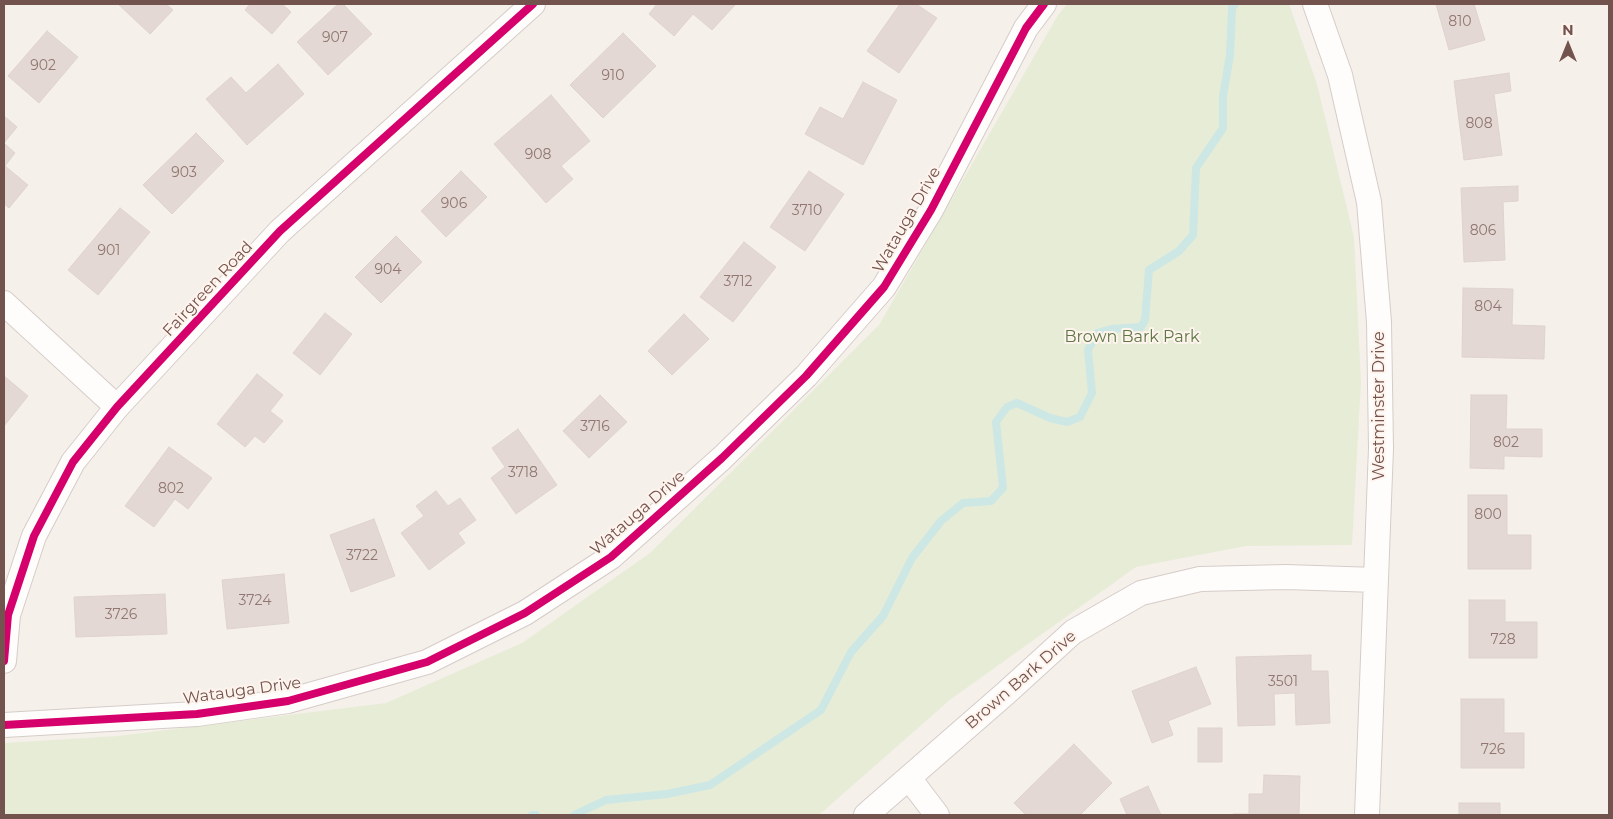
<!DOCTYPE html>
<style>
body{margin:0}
#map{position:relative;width:1613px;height:819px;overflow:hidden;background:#f6f0eb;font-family:Montserrat,sans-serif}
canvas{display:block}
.frame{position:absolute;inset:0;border:5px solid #73534d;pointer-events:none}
.north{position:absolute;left:1543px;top:20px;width:50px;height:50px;-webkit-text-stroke:4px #fef4ed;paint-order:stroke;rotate:0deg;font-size:14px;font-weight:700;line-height:20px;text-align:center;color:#73534d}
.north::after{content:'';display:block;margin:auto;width:18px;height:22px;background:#73534d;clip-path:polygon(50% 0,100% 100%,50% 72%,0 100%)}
</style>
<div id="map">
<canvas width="1613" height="819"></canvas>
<div class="frame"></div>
<div class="north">N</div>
</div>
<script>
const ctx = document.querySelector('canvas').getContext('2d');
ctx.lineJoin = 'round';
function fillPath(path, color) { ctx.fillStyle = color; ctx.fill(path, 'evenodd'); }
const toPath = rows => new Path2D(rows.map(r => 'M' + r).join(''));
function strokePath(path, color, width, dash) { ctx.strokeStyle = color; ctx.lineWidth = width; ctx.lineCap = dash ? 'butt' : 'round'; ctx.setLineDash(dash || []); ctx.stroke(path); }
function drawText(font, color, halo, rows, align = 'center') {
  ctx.font = font + ' Montserrat,sans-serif'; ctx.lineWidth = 4; ctx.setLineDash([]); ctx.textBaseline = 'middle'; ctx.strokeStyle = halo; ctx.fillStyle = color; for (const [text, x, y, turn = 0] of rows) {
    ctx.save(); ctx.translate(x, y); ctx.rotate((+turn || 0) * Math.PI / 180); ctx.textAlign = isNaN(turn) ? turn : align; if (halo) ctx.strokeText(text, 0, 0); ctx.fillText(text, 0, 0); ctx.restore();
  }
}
fillPath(toPath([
 [1067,4,1289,4,1317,84,1354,237,1361,382,1352,545,1246,546,1136,567,951,699,819,815,4,815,4,743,118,736,386,703,522,643,650,553,879,325,1058,15]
]), '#e7ecd7');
strokePath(toPath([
 [532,815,536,815],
 [574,815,606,800,667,794,710,785,821,710,851,652,883,616,912,558,941,521,963,503,991,501,1003,488,996,422,1007,407,1017,403,1050,418,1067,422,1080,417,1092,393,1088,350,1097,333,1111,329,1141,327,1145,320,1149,270,1179,251,1193,235,1196,168,1223,128,1223,96,1230,55,1232,8,1235,4]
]), '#cde7e5', 8);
const building = toPath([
 [118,4,166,4,173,10,150,34,118,4],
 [250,4,282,4,291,12,272,34,245,10,250,4],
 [338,4,343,4,372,34,328,75,297,42,338,4],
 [657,4,734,4,735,5,712,30,693,14,674,36,649,14,657,4],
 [900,4,916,4,937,18,899,73,867,51,900,4],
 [1436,4,1474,4,1485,40,1449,50,1436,4],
 [47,31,78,57,39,103,8,76,47,31],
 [623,33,656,66,603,118,570,85,623,33],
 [278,64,304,94,247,145,206,99,231,77,246,93,278,64],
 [1509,73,1511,91,1494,94,1502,155,1464,160,1454,81,1509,73],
 [863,82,897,100,863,165,805,134,820,107,843,119,863,82],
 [551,95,590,141,561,166,573,179,546,203,494,144,551,95],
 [4,116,17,127,4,143,4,116],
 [196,133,224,161,172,214,143,185,196,133],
 [4,143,15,153,5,166,28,185,9,208,4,204,4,143],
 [461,171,487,197,446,237,421,211,461,171],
 [809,171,844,194,805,251,770,227,809,171],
 [1518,186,1518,201,1503,202,1505,260,1464,262,1461,188,1518,186],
 [120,208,150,232,98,295,68,270,120,208],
 [396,236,422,262,381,303,355,277,396,236],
 [744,242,776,267,733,322,700,297,744,242],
 [1463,288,1513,289,1512,325,1545,326,1544,359,1462,357,1463,288],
 [325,313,352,334,320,375,293,353,325,313],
 [684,314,709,339,672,375,648,351,684,314],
 [257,374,283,395,270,411,283,421,264,443,255,436,245,447,217,424,257,374],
 [4,376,28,396,4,426,4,376],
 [600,395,627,422,589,458,563,431,600,395],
 [1471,395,1507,395,1506,429,1542,429,1542,457,1504,456,1504,469,1470,468,1471,395],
 [518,429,557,485,516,514,491,478,505,467,492,448,518,429],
 [169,447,212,478,188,509,175,499,154,527,125,506,169,447],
 [436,491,448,506,460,498,476,520,458,533,465,543,429,570,401,533,424,516,416,506,436,491],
 [1468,495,1507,495,1507,535,1531,535,1531,569,1468,569,1468,495],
 [374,519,395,576,351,592,330,535,374,519],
 [284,574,289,623,227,629,222,580,284,574],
 [165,594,167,634,76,637,74,597,165,594],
 [1469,600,1505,600,1505,622,1537,622,1537,658,1469,658,1469,600],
 [1311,655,1311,671,1328,671,1330,723,1296,725,1295,693,1274,694,1275,725,1238,726,1236,657,1311,655],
 [1196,667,1211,704,1168,721,1173,735,1152,743,1132,691,1196,667],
 [1461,699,1504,699,1504,733,1524,733,1524,768,1461,768,1461,699],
 [1198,728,1222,728,1222,762,1198,762,1198,728],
 [1074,744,1112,783,1080,815,1026,815,1014,803,1074,744],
 [1264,775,1300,776,1299,815,1233,815,1233,814,1249,814,1249,794,1263,794,1264,775],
 [1148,786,1161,815,1127,815,1120,799,1148,786],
 [1459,803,1500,803,1500,815,1459,815,1459,803]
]);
fillPath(building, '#e3d8d3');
strokePath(building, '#dfd2ce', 1);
const minor = toPath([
 [1315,4,1340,75,1369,202,1379,322,1381,448,1367,815],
 [4,303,117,407],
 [4,661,8,615,34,536,73,462,117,407,280,231,533,4],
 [4,725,197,714,288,701,427,662,525,613,611,557,722,458,806,376,884,287,931,210,1026,28,1044,4],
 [909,778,937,815],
 [866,815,1006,693,1073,632,1141,593,1200,579,1286,577,1376,580]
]);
strokePath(minor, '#d5ccc8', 26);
strokePath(minor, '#fefdfc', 24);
strokePath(toPath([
 [4,661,8,615,34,536,73,462,117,407,280,231,533,4],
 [4,725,197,714,288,701,427,662,525,613,611,557,722,458,806,376,884,287,931,210,1026,28,1044,4]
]), '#d6006c', 8);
drawText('14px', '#917671', null, [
 ["810",1460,22],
 ["907",335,38],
 ["902",43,66],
 ["910",613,76],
 ["808",1479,124],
 ["908",538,155],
 ["903",184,173],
 ["906",454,204],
 ["3710",807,211],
 ["806",1483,231],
 ["901",109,251],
 ["904",388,270],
 ["3712",738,282],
 ["804",1488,307],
 ["3716",595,427],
 ["802",1506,443],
 ["3718",523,473],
 ["802",171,489],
 ["800",1488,515],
 ["3722",362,556],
 ["3724",255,601],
 ["3726",121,615],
 ["728",1503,640],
 ["3501",1283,682],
 ["726",1493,750]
]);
drawText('16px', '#73534d', '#fef4ed', [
 ["Watauga Drive",907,220,-60],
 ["Fairgreen Road",208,289,-47],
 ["Westminster Drive",1379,406,-90],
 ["Watauga Drive",638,513,-41],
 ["Brown Bark Drive",1021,680,-41],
 ["Watauga Drive",242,691,-8]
]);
drawText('16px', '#5e7845', '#fef4ed', [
 ["Brown Bark Park",1132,337]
]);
</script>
